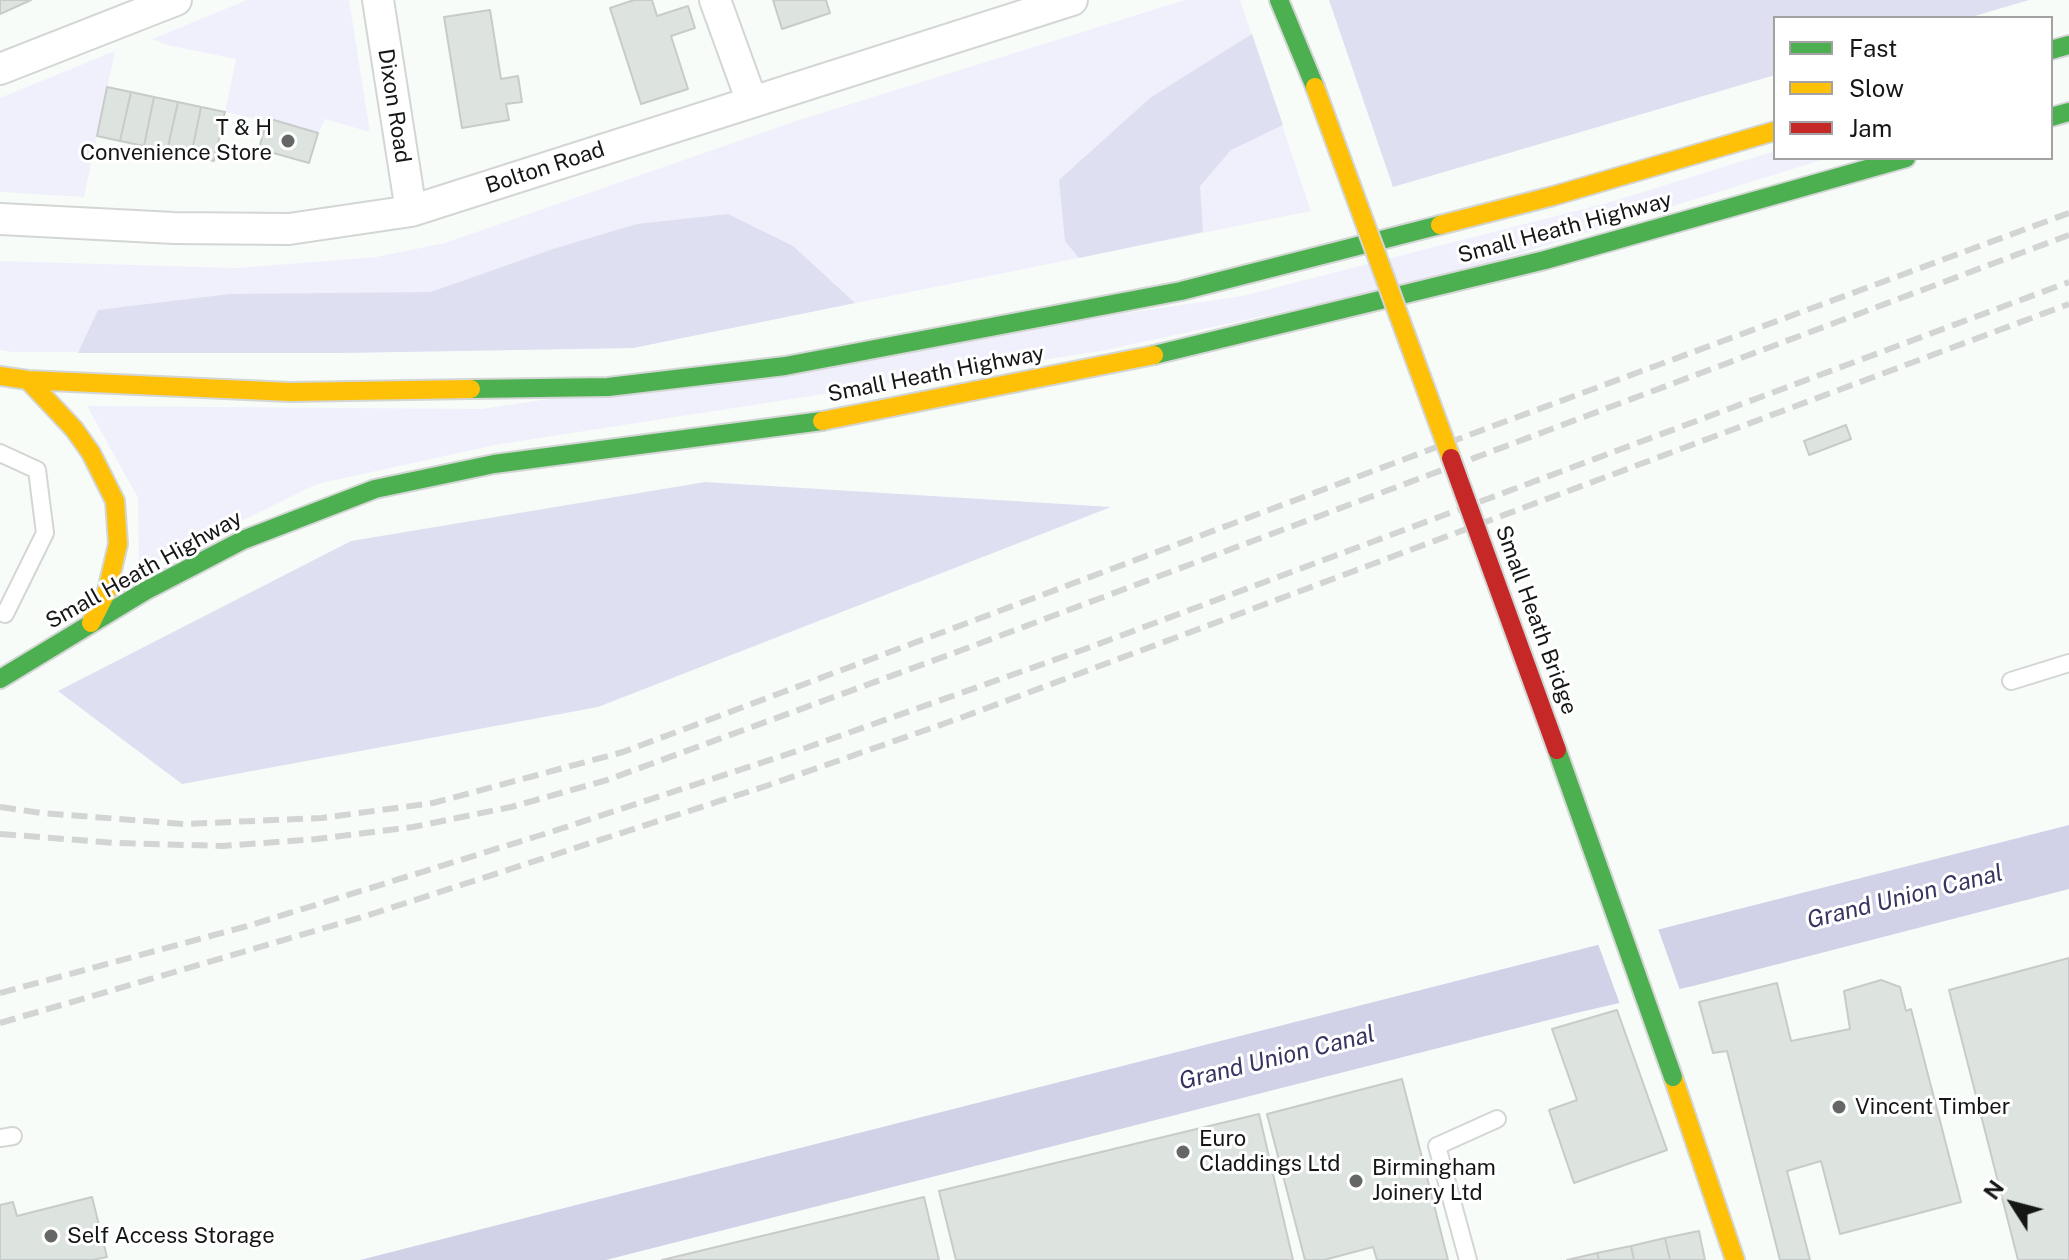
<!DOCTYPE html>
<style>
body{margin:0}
#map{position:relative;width:2069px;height:1260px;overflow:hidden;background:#f8fcf9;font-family:"Public Sans",sans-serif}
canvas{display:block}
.legend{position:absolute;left:1773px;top:16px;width:280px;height:144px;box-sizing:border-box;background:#fff;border:2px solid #a1a2a1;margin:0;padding:10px 14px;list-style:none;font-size:24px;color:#151715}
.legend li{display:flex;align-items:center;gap:16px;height:40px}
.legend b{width:40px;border:2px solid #a1a2a1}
.north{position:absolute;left:1973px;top:1164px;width:80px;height:80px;-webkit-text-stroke:6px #fff;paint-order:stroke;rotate:306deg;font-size:22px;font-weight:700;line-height:32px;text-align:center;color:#151715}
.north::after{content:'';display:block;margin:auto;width:28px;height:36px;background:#151715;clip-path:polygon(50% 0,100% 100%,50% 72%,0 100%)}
</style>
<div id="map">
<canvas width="2069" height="1260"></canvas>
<ul class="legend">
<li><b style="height:10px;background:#4caf50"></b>Fast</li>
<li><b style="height:10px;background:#ffc107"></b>Slow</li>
<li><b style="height:10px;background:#c62828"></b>Jam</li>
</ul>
<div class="north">N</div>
</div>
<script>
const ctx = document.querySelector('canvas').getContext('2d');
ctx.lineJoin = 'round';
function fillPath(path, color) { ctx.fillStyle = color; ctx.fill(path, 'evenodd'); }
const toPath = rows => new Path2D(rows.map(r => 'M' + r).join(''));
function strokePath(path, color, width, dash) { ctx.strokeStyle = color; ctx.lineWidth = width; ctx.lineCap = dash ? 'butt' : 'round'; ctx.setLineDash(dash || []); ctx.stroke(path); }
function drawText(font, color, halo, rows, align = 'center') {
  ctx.font = font + ' "Public Sans",sans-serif'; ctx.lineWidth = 6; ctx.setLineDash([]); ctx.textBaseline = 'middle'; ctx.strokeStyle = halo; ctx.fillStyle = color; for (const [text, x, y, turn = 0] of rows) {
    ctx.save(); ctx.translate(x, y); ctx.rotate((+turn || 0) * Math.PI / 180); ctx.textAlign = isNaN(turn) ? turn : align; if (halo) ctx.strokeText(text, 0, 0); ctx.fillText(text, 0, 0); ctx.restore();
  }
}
fillPath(toPath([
 [247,0,349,0,370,132,325,119,318,133,225,112,236,59,167,45,152,39],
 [1185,0,1240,0,1311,211,633,348,339,353,12,352,0,350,0,261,238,268,376,257,445,243,796,121],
 [115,51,84,197,0,192,0,98],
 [1775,151,1775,158,1828,158,1444,277,1101,351,495,445,317,484,139,571,138,498,87,406,481,409,1242,296,1607,203]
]), '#eff0fc');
fillPath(toPath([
 [1329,0,2029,0,1968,18,1775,18,1775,75,1393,187],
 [1252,34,1283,125,1231,150,1200,186,1203,232,1079,258,1065,241,1059,180,1150,98],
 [728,214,793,246,855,303,633,348,339,353,78,353,98,310,230,294,431,292,553,249,637,224],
 [705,482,1111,507,598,707,182,784,58,691,351,541]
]), '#dedff0');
fillPath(toPath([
 [2069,825,2069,889,1697,985,1576,1013,606,1260,360,1260]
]), '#d1d2e7');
fillPath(toPath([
 [1657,926,1681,993,1621,1007,1597,941]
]), '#f8fcf9');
const building = toPath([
 [0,0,31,0,0,14,0,0],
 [634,0,652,0,657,16,688,6,695,28,671,36,688,89,641,104,610,8,634,0],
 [773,0,826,0,830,13,782,29,773,0],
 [490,10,501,79,518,76,522,102,506,104,509,120,462,128,444,17,490,10],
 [107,87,131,92,120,141,97,136,107,87],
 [131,92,154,97,144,146,120,141,131,92],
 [154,97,178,102,167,151,144,146,154,97],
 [178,102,201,107,191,156,167,151,178,102],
 [201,107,225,112,214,161,191,156,201,107],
 [267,118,318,133,309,163,259,149,267,118],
 [1846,425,1851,439,1809,455,1804,441,1846,425],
 [2069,958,2069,1260,2018,1260,1949,990,2069,958],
 [1881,980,1900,987,1906,1011,1911,1009,1961,1202,1840,1234,1821,1161,1787,1171,1810,1260,1780,1260,1727,1051,1713,1053,1699,1002,1777,983,1791,1041,1850,1029,1844,991,1881,980],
 [1617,1010,1667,1150,1574,1183,1549,1110,1577,1100,1552,1029,1617,1010],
 [1402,1079,1448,1260,1377,1260,1373,1247,1324,1260,1305,1260,1267,1114,1402,1079],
 [1259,1114,1293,1260,956,1260,939,1191,1259,1114],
 [92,1197,107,1257,93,1260,0,1260,0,1205,13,1202,17,1216,92,1197],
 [924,1197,939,1260,662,1260,924,1197],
 [1699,1231,1705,1260,1670,1260,1665,1238,1699,1231],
 [1665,1238,1670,1260,1634,1260,1631,1246,1665,1238],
 [1631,1246,1634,1260,1599,1260,1597,1253,1631,1246],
 [1597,1253,1599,1260,1567,1260,1597,1253]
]);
fillPath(building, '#dde4df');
strokePath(building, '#c8cbc9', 2);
const lane = toPath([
 [0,453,37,470,45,533,5,614],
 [2011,681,2069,663],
 [0,1138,13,1136],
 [1468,1260,1437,1146,1497,1119]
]);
const street = toPath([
 [378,0,411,211],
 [715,0,752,102],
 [0,69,176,0],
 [0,219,174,228,289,229,411,211,1072,0]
]);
const fast = toPath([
 [1279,0,1315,87],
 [2051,50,2069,45],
 [2051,117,2069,112],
 [1154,355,1545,260,1906,158],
 [471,389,608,387,785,366,1181,291,1440,225],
 [0,679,145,591,243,540,375,489,494,464,822,421]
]);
const slow = toPath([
 [1440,225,1553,196,1775,131],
 [0,376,28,380,290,392,471,389],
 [28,380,74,429,91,453,115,501,118,544,107,591,91,623],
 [822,421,1154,355],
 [1673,1077,1735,1260]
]);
strokePath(lane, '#d3d6d4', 20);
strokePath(street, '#d3d6d4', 34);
strokePath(fast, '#d3d6d4', 22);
strokePath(slow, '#d3d6d4', 22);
strokePath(lane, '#fefffe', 16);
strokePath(street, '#fefffe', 30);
strokePath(fast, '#4caf50', 18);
strokePath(slow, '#ffc107', 18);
strokePath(toPath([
 [0,807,42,813,184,824,322,818,433,803,623,752,1485,429,2069,213],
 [0,834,116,843,223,846,317,839,413,827,511,807,607,780,962,650,2069,235],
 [0,993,251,925,554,831,800,750,1085,649,2069,282],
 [0,1023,372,914,769,785,963,717,2069,304]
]), '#d3d4d4', 6, [16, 8]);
const fastBridge = toPath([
 [1557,750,1673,1077]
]);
const slowBridge = toPath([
 [1315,87,1451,458]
]);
const jamBridge = toPath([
 [1451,458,1557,750]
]);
strokePath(fastBridge, '#d3d6d4', 22, []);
strokePath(slowBridge, '#d3d6d4', 22, []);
strokePath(jamBridge, '#d3d6d4', 22, []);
strokePath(fastBridge, '#4caf50', 18);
strokePath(slowBridge, '#ffc107', 18);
strokePath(jamBridge, '#c62828', 18);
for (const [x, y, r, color] of [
 [288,141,8,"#646765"],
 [1839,1107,8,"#646765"],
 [1183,1152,8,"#646765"],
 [1356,1181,8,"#646765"],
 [51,1236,8,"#646765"]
]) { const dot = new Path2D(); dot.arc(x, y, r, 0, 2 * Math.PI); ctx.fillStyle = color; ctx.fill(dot); strokePath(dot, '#fff', 3); }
drawText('22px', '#151715', '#fff', [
 ["Dixon Road",394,106,81],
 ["Bolton Road",545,168,-18],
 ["Small Heath Highway",1565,228,-15],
 ["Small Heath Highway",936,374,-11],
 ["Small Heath Highway",144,570,-29],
 ["Small Heath Bridge",1536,620,70]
]);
drawText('22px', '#151715', '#fff', [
 ["T & H",272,128,"right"],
 ["Convenience Store",272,153,"right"],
 ["Vincent Timber",1855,1107],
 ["Euro",1199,1139],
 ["Claddings Ltd",1199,1164],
 ["Birmingham",1372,1168],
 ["Joinery Ltd",1372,1193],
 ["Self Access Storage",67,1236]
], 'left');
drawText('italic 24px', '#393561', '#fff', [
 ["Grand Union Canal",1905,897,-14],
 ["Grand Union Canal",1277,1058,-14]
]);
</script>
